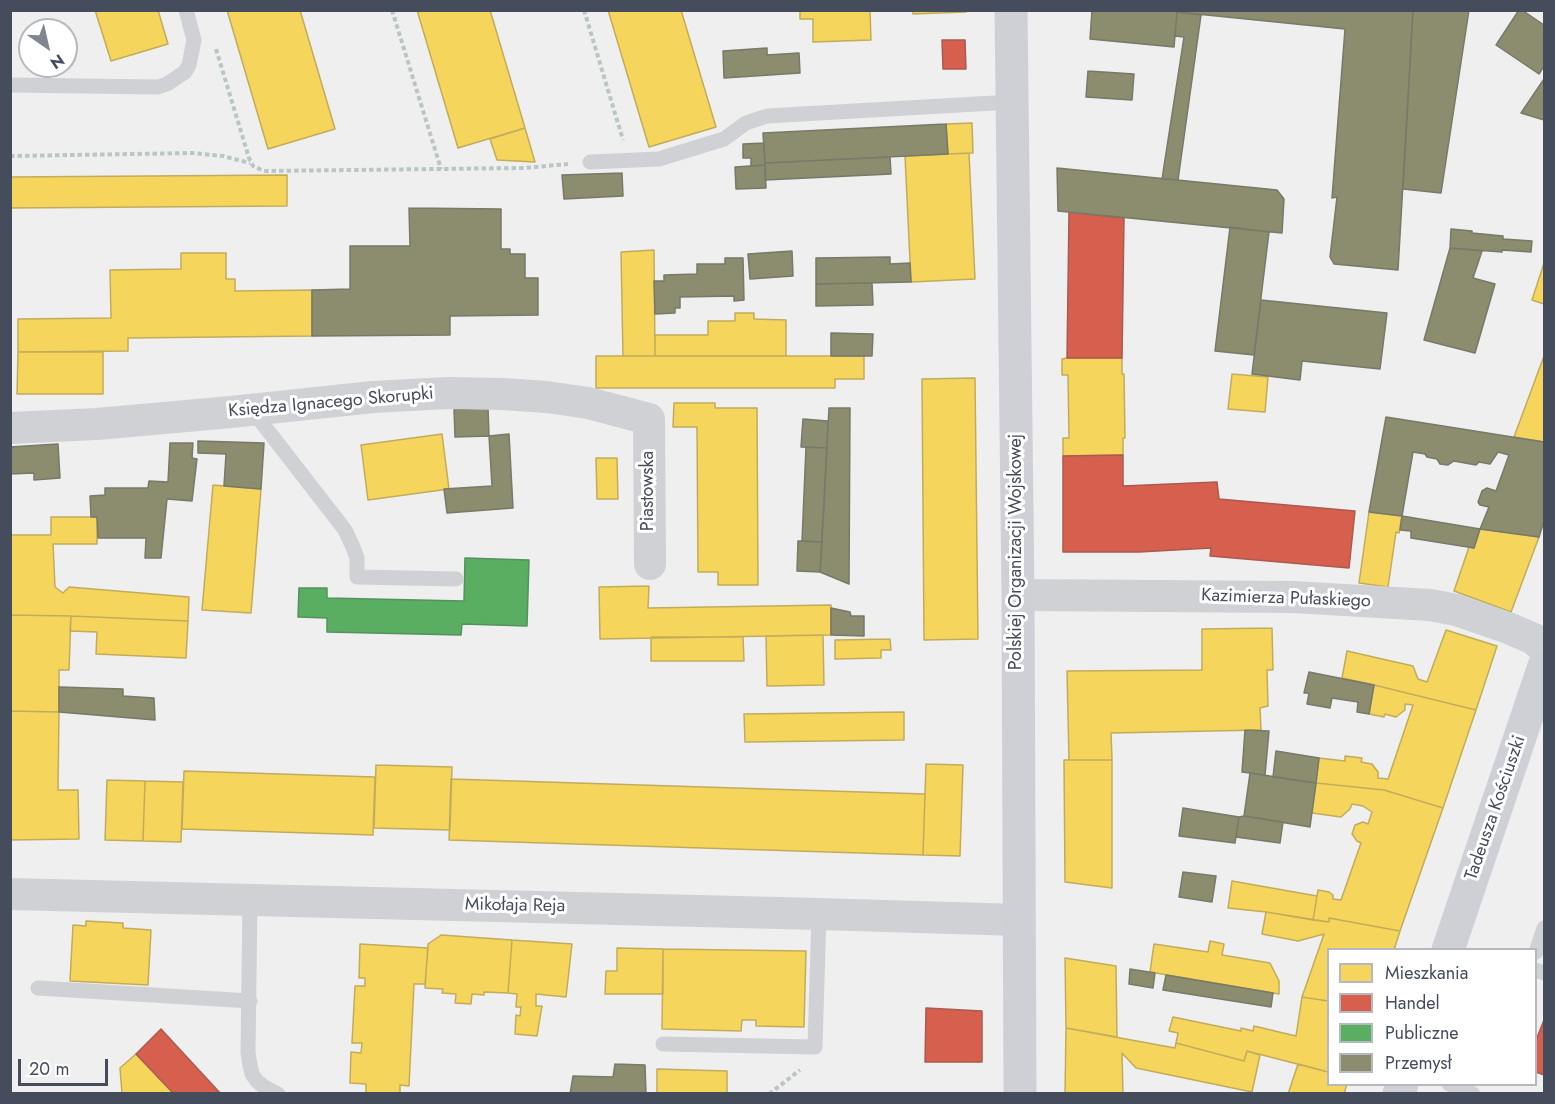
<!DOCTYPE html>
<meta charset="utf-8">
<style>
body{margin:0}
#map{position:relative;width:1555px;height:1104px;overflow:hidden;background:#f0efef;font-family:Jost,sans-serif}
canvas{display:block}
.frame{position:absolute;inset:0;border:12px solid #454d5d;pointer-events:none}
.legend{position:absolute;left:1327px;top:948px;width:210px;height:138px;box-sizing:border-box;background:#fff;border:2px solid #b5b8be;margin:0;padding:8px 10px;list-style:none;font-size:18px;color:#454d5d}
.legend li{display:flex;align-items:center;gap:12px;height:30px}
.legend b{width:30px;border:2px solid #b5b8be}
.north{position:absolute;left:18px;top:18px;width:60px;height:60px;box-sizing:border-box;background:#fff;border:2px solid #b5b8be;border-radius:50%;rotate:146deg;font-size:16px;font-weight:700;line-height:24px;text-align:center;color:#454d5d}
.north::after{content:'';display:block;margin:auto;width:21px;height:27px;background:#818690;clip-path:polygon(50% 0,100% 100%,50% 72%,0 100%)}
.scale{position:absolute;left:18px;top:1059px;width:90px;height:27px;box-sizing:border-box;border:3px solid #454d5d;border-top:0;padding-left:8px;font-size:18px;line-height:21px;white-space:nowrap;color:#454d5d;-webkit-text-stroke:4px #fff;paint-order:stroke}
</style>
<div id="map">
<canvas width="1555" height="1104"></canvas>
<div class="frame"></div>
<ul class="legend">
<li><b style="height:16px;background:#f6d55c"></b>Mieszkania</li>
<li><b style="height:16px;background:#d6604d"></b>Handel</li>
<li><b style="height:16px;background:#5aae61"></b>Publiczne</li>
<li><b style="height:16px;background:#8c8c6e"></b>Przemysł</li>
</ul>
<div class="north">N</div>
<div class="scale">20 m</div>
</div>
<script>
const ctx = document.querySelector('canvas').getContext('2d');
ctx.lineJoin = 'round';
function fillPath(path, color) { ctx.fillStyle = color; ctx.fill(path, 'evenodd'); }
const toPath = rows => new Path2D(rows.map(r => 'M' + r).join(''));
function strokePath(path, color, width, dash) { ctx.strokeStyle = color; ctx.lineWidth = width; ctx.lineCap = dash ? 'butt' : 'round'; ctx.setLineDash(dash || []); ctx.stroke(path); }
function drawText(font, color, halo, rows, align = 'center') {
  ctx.font = font + ' Jost,sans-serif'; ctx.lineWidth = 6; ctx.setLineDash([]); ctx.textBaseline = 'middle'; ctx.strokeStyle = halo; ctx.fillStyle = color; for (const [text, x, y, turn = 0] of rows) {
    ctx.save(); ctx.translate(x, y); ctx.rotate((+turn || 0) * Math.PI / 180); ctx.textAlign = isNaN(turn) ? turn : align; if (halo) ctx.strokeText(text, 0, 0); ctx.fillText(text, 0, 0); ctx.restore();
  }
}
const homes = toPath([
 [95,10,158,10,168,44,111,61,95,10],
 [227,10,300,10,335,129,268,149,227,10],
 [417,10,490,10,525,128,458,148,417,10],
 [608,10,681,10,716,127,649,147,608,10],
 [800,10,870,10,871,40,813,42,813,19,800,19,800,10],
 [913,10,966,10,966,12,913,14,913,10],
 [972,123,973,153,948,154,946,124,972,123],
 [525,128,535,162,497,160,490,139,525,128],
 [969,153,975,279,911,282,905,156,969,153],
 [287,175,287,206,10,208,10,177,287,175],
 [654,250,655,356,623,356,621,252,654,250],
 [181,253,226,253,226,279,235,279,235,291,312,290,312,336,128,338,128,351,18,352,18,319,111,318,110,270,181,269,181,253],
 [1544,263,1544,304,1532,300,1544,263],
 [735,313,754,313,754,319,786,320,786,356,655,356,655,335,708,335,708,321,735,321,735,313],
 [18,352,103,352,103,394,17,394,18,352],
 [596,356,864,356,864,379,835,379,835,388,596,388,596,356],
 [1544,356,1544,442,1514,437,1544,356],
 [1067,358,1122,358,1122,374,1124,374,1125,438,1123,438,1123,455,1063,456,1063,438,1069,438,1068,375,1062,375,1062,359,1067,358],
 [1232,374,1268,377,1265,412,1228,409,1232,374],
 [975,378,978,639,924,640,922,379,975,378],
 [674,403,715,403,715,408,757,408,758,585,718,585,718,572,698,572,697,427,673,427,674,403],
 [442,434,449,489,368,500,361,445,442,434],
 [596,458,617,458,618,499,597,499,596,458],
 [213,485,261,489,251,613,202,610,213,485],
 [1369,512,1402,516,1399,533,1396,532,1388,587,1359,583,1369,512],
 [51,517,97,517,97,544,53,544,55,587,63,593,69,587,189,597,188,621,71,616,10,615,10,535,51,535,51,517],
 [1480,529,1539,537,1511,612,1454,591,1469,547,1474,548,1480,529],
 [649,586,648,608,831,605,831,635,600,639,599,587,649,586],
 [10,615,71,616,69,670,59,670,59,712,10,711,10,615],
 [71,616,188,621,186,658,96,654,97,632,70,631,71,616],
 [1272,628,1273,670,1267,670,1268,706,1260,708,1261,730,1111,733,1112,760,1069,760,1067,671,1202,670,1202,629,1272,628],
 [1446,630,1497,646,1476,710,1374,685,1342,678,1347,651,1413,666,1418,679,1427,682,1446,630],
 [823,635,824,685,767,686,766,636,823,635],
 [651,637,743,637,744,661,651,661,651,637],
 [890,639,891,650,881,650,881,658,835,659,835,640,890,639],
 [1374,685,1476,710,1443,808,1384,790,1316,783,1319,758,1345,761,1345,756,1362,758,1361,762,1372,764,1378,772,1378,778,1388,779,1413,705,1405,704,1405,710,1396,717,1385,714,1384,717,1369,714,1374,685],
 [10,711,59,712,58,790,78,790,79,839,10,840,10,711],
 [904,712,904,740,745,742,744,714,904,712],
 [1064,760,1112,760,1112,888,1065,882,1064,760],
 [926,764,963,765,960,856,923,855,926,764],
 [376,765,452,767,450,830,374,828,376,765],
 [184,771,375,777,373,835,182,829,184,771],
 [451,779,925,794,923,855,449,840,451,779],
 [107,780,145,781,143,841,105,840,107,780],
 [145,781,183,782,181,842,143,841,145,781],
 [1316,783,1384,790,1443,808,1400,931,1329,918,1329,922,1313,920,1318,890,1329,892,1333,895,1333,899,1341,900,1361,843,1357,841,1352,834,1355,825,1363,822,1368,824,1372,812,1363,806,1352,804,1350,809,1341,817,1312,813,1316,783],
 [1232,881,1317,896,1313,920,1266,912,1228,908,1232,881],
 [1266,912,1329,922,1329,918,1400,931,1394,950,1328,950,1328,1001,1302,997,1324,934,1298,941,1262,934,1266,912],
 [86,921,123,923,123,928,151,930,148,985,70,981,73,925,86,926,86,921],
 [441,935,512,940,508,993,484,992,484,995,472,994,471,1004,455,1003,456,994,442,993,443,989,425,988,428,944,441,935],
 [512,940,572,944,566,997,536,994,536,1006,542,1006,537,1036,515,1034,516,1015,520,1016,521,1007,516,1007,517,994,508,993,512,940],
 [1210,941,1224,944,1222,955,1270,963,1279,981,1279,994,1150,972,1154,944,1208,952,1210,941],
 [360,944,428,948,425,984,414,984,409,1086,400,1085,400,1094,366,1094,366,1084,350,1083,351,1052,361,1053,362,1043,352,1043,355,986,365,986,365,978,359,978,360,944],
 [617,948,663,949,663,994,605,994,606,971,617,971,617,948],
 [663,949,806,951,804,1027,756,1026,756,1020,742,1020,741,1031,662,1029,663,949],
 [1065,958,1116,966,1117,1037,1066,1028,1065,958],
 [1302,997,1328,1001,1328,1072,1247,1051,1244,1061,1176,1043,1178,1033,1169,1031,1173,1017,1241,1031,1241,1028,1253,1031,1254,1026,1296,1036,1302,997],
 [1066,1028,1175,1048,1176,1043,1244,1061,1247,1051,1260,1055,1252,1092,1136,1068,1122,1053,1123,1094,1065,1094,1066,1028],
 [136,1054,174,1094,122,1094,120,1068,136,1054],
 [1298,1064,1328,1072,1328,1084,1347,1084,1344,1094,1288,1094,1298,1064],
 [657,1069,727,1071,727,1094,657,1094,657,1069]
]);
fillPath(homes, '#f6d55c');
strokePath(homes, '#c1ac5c', 1.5);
const shops = toPath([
 [942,40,965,40,966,69,943,69,942,40],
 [1069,212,1124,218,1122,358,1067,358,1069,212],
 [1123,455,1123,486,1217,482,1219,499,1355,511,1349,568,1210,556,1211,548,1139,552,1063,552,1063,456,1123,455],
 [926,1008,982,1011,982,1062,925,1062,926,1008],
 [1544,1020,1544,1075,1536,1072,1536,1040,1544,1020],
 [161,1029,221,1094,174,1094,136,1054,161,1029]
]);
fillPath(shops, '#d6604d');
strokePath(shops, '#aa5a52', 1.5);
const public = toPath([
 [465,558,529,560,527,626,462,624,461,635,327,632,327,618,298,617,299,588,327,588,327,598,464,601,465,558]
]);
fillPath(public, '#5aae61');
strokePath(public, '#549160', 1.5);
const industry = toPath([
 [1092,10,1413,10,1398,270,1334,264,1330,257,1337,197,1332,198,1345,29,1177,12,1174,47,1090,39,1092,10],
 [1413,10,1469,10,1441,193,1403,189,1413,10],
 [1519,10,1522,10,1544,25,1544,66,1539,74,1496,45,1519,10],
 [1177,12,1201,15,1178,180,1162,179,1184,37,1175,36,1177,12],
 [767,48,767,55,799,53,800,73,724,78,723,51,767,48],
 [1088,71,1134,74,1132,100,1086,97,1088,71],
 [1544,79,1544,120,1521,113,1544,79],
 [946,124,948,154,765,163,763,133,946,124],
 [764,143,765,165,751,166,751,158,743,158,743,144,764,143],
 [890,157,891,174,765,180,765,163,890,157],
 [765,165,766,188,736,189,735,167,765,165],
 [1057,168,1277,190,1284,199,1282,233,1058,211,1057,168],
 [622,173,623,196,564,199,562,175,622,173],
 [409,208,501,209,501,249,510,249,510,254,525,254,525,278,538,278,538,315,450,316,450,335,312,336,312,290,350,289,350,246,410,246,409,208],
 [1230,227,1269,232,1254,355,1215,351,1230,227],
 [1451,229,1472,231,1472,233,1503,236,1503,239,1532,241,1531,252,1502,250,1502,252,1450,248,1451,229],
 [1450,248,1482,251,1473,278,1495,284,1475,353,1424,340,1450,248],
 [792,251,793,276,750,279,748,254,792,251],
 [890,257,890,264,910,263,911,282,816,284,816,258,890,257],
 [725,258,743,258,744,300,734,301,734,296,680,297,680,308,675,308,675,313,655,314,654,281,664,281,664,275,697,274,697,264,725,264,725,258],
 [872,283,873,305,816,306,816,284,872,283],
 [1261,300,1387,313,1380,369,1302,361,1300,380,1252,374,1261,300],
 [831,333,873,334,872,356,831,356,831,333],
 [488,408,489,436,455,437,454,409,488,408],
 [829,408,850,408,849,584,820,572,829,408],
 [1386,417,1544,442,1544,521,1539,537,1480,529,1489,507,1480,505,1478,502,1482,491,1487,488,1496,491,1509,455,1498,452,1490,464,1479,462,1476,465,1454,461,1448,465,1440,464,1437,459,1427,457,1425,454,1413,452,1402,516,1369,512,1386,417],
 [803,419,828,421,827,448,801,447,803,419],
 [509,434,513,508,447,513,444,489,492,486,489,436,509,434],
 [198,441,264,443,261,489,224,486,226,454,198,453,198,441],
 [170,443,193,443,192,458,197,459,192,501,167,499,161,558,145,558,146,538,98,538,97,517,91,517,90,496,105,495,105,488,148,488,149,481,168,482,170,443],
 [58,444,60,478,34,480,34,473,10,474,10,447,58,444],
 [806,447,827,448,822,542,802,541,806,447],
 [1402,516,1480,529,1474,548,1411,538,1411,531,1400,530,1402,516],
 [798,541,822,542,820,572,797,571,798,541],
 [831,608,850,612,851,616,864,616,864,636,831,635,831,608],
 [1309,672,1374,685,1369,714,1357,712,1358,702,1332,698,1330,708,1307,704,1309,693,1304,693,1309,672],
 [59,687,123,689,123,696,154,698,155,720,59,712,59,687],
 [1245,730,1269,731,1265,775,1242,772,1245,730],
 [1276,751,1319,758,1316,783,1273,777,1276,751],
 [1250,773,1316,783,1310,827,1244,816,1250,773],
 [1183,808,1239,817,1235,843,1179,836,1183,808],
 [1244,816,1283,822,1280,843,1236,837,1239,817,1244,816],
 [1183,872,1216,876,1212,902,1179,897,1183,872],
 [1130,969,1155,973,1153,988,1129,984,1130,969],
 [1166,975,1273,993,1271,1007,1163,990,1166,975],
 [615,1064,645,1065,646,1094,570,1094,573,1076,613,1077,615,1064]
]);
fillPath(industry, '#8c8c6e');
strokePath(industry, '#777969', 1.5);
strokePath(toPath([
 [392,10,441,169],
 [584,10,623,140],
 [216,49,249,158,253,166,264,171,525,168,568,164],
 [10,156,192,153,223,156,250,163],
 [769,1094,800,1070]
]), '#bac6c5', 4, [4.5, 3]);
strokePath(toPath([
 [10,85,158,87,167,84,185,72,189,65,194,40,186,10],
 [590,162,659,159,724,139,746,123,767,116,1012,102],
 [252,410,345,530,353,547,357,558,357,577,456,579],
 [250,899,248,1053,250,1065,252,1074,257,1081,263,1086,278,1094],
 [1536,952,1544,928],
 [1536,970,1544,973],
 [38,988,250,1001],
 [663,1044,815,1047,819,914],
 [1449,1084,1473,1094]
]), '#d0d1d5', 15);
strokePath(toPath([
 [10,428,97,424,231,412,373,397,448,393,502,394,547,397,588,403,649,419,650,564],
 [1018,595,1293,597,1430,605,1456,610,1508,628,1534,639,1544,649],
 [10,894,819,914,1019,920]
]), '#d0d1d5', 32);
strokePath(toPath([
 [1011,10,1018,595,1020,1094],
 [1448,950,1544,666],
 [1399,1094,1402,1084]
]), '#cfd0d5', 33);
drawText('18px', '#454d5d', '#fff', [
 ["Księdza Ignacego Skorupki",331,403,-5],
 ["Piastowska",649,491,-90],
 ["Polskiej Organizacji Wojskowej",1017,552,-90],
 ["Kazimierza Pułaskiego",1286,599,2],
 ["Tadeusza Kościuszki",1496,808,-71],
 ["Mikołaja Reja",515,906,1]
]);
</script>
